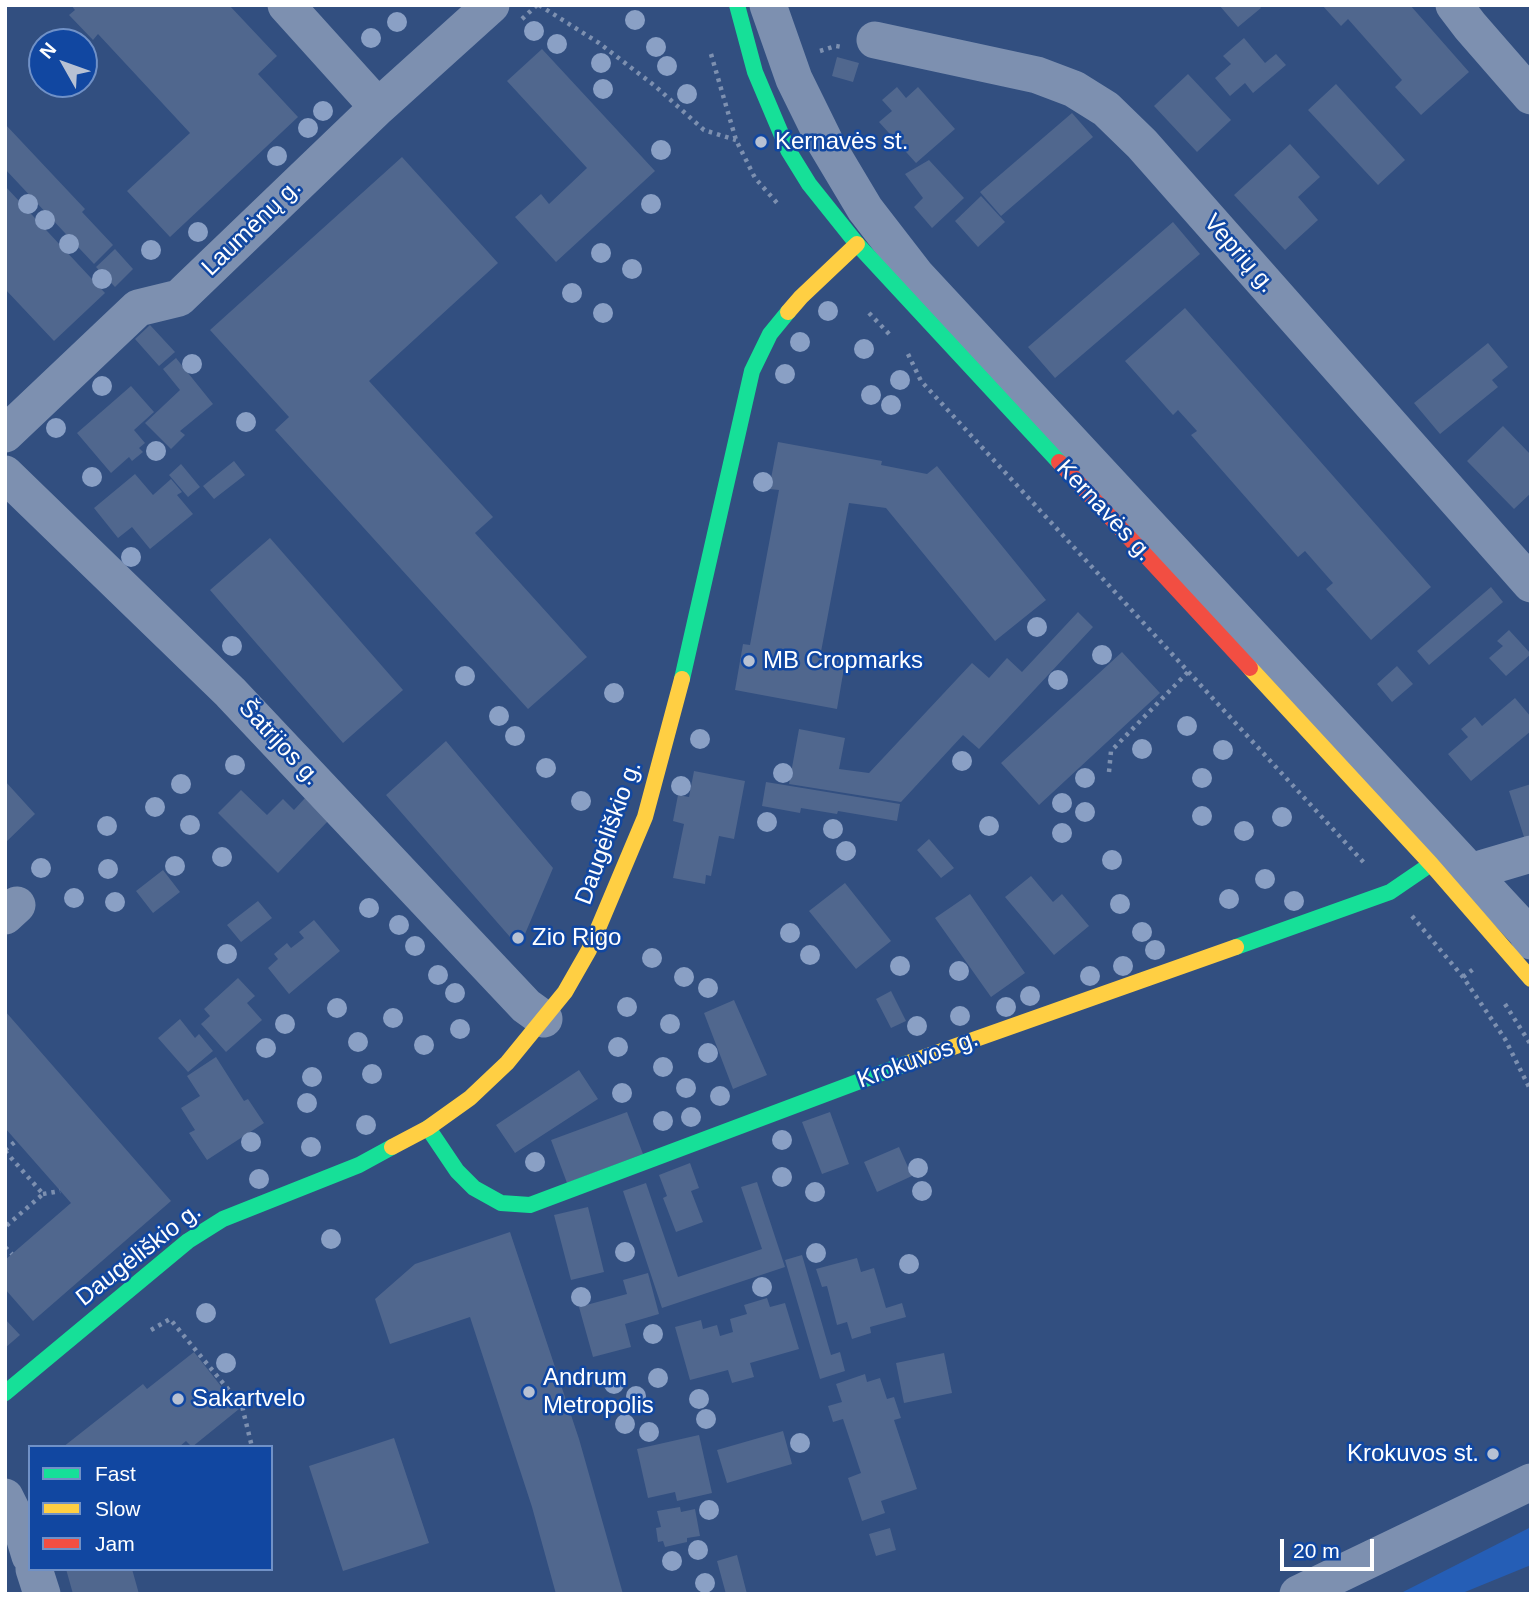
<!DOCTYPE html>
<meta charset="utf-8">
<style>
body{margin:0}
#map{position:relative;width:1536px;height:1599px;overflow:hidden;background:#324f80;font-family:Arial,sans-serif}
canvas{display:block}
.frame{position:absolute;inset:0;border:7px solid #fff;pointer-events:none}
.legend{position:absolute;left:28px;top:1445px;width:245px;height:126px;box-sizing:border-box;background:#1147a1;border:2px solid #7091c7;margin:0;padding:9px 12px;list-style:none;font-size:21px;color:#fff}
.legend li{display:flex;align-items:center;gap:14px;height:35px}
.legend b{width:35px;border:2px solid #7091c7}
.north{position:absolute;left:28px;top:28px;width:70px;height:70px;box-sizing:border-box;background:#1147a1;border:2px solid #7091c7;border-radius:50%;rotate:310deg;font-size:19px;font-weight:700;line-height:28px;text-align:center;color:#fff}
.north::after{content:'';display:block;margin:auto;width:24px;height:32px;background:#b7c1d3;clip-path:polygon(50% 0,100% 100%,50% 72%,0 100%)}
.scale{position:absolute;left:1280px;top:1539px;width:94px;height:32px;box-sizing:border-box;border:4px solid #fff;border-top:0;padding-left:9px;font-size:21px;line-height:24px;white-space:nowrap;color:#fff;-webkit-text-stroke:5px #1147a1;paint-order:stroke}
</style>
<div id="map">
<canvas width="1536" height="1599"></canvas>
<div class="frame"></div>
<ul class="legend">
<li><b style="height:9px;background:#16e098"></b>Fast</li>
<li><b style="height:9px;background:#ffcf43"></b>Slow</li>
<li><b style="height:9px;background:#f24e42"></b>Jam</li>
</ul>
<div class="north">N</div>
<div class="scale">20 m</div>
</div>
<script>
const ctx = document.querySelector('canvas').getContext('2d');
ctx.lineJoin = 'round';
function fillPath(path, color) { ctx.fillStyle = color; ctx.fill(path, 'evenodd'); }
const toPath = rows => new Path2D(rows.map(r => 'M' + r).join(''));
function strokePath(path, color, width, dash) { ctx.strokeStyle = color; ctx.lineWidth = width; ctx.lineCap = dash ? 'butt' : 'round'; ctx.setLineDash(dash || []); ctx.stroke(path); }
function drawText(font, color, halo, rows, align = 'center') {
  ctx.font = font + ' Arial,sans-serif'; ctx.lineWidth = 5; ctx.setLineDash([]); ctx.textBaseline = 'middle'; ctx.strokeStyle = halo; ctx.fillStyle = color; for (const [text, x, y, turn = 0] of rows) {
    ctx.save(); ctx.translate(x, y); ctx.rotate((+turn || 0) * Math.PI / 180); ctx.textAlign = isNaN(turn) ? turn : align; if (halo) ctx.strokeText(text, 0, 0); ctx.fillText(text, 0, 0); ctx.restore();
  }
}
fillPath(toPath([
 [1531,1527,1531,1565,1460,1594,1399,1594]
]), '#255eb6');
fillPath(toPath([
 [71,5,229,5,277,56,258,74,298,117,170,237,127,191,190,133,98,34,93,40,69,15,75,10],
 [1219,5,1259,5,1261,8,1238,27],
 [1322,5,1410,5,1469,72,1421,115,1395,87,1402,80,1348,19,1341,26],
 [1244,38,1265,63,1276,54,1286,65,1253,93,1245,83,1230,96,1215,78,1231,64,1223,56],
 [542,49,655,171,556,262,515,217,541,194,549,204,587,168,507,81],
 [837,57,859,63,853,82,832,76],
 [1188,74,1231,120,1197,152,1154,106],
 [1336,84,1405,160,1378,185,1308,110],
 [897,87,906,98,918,87,955,129,916,163,879,122,892,111,882,100],
 [1072,113,1093,137,1001,216,980,192],
 [5,124,85,209,82,212,113,245,94,264,5,169],
 [1290,144,1320,177,1298,197,1318,220,1285,250,1234,195],
 [402,157,498,263,369,381,493,517,475,533,587,657,528,709,275,430,289,417,210,330],
 [929,160,964,198,932,228,914,207,923,198,905,174],
 [5,186,105,293,54,341,5,289],
 [981,196,1005,222,978,247,955,221],
 [1173,222,1200,254,1055,378,1028,347],
 [115,249,133,269,115,287,96,267],
 [1185,308,1431,587,1371,640,1326,589,1333,583,1305,551,1298,557,1191,435,1197,431,1178,410,1173,415,1125,361],
 [150,325,175,352,159,366,135,339],
 [1488,343,1508,367,1492,380,1498,387,1440,434,1414,403],
 [176,358,213,404,180,431,185,435,171,449,145,423,180,390,163,369],
 [131,386,154,412,134,430,145,443,139,448,143,452,132,461,129,457,111,473,77,433],
 [1503,426,1531,455,1531,493,1514,509,1467,461],
 [778,442,882,461,881,465,927,474,937,466,1046,600,995,641,886,508,849,503,820,657,845,662,837,709,735,690,743,644,750,645,779,490,769,489],
 [234,461,245,475,214,499,203,486],
 [181,464,200,487,188,497,169,475],
 [135,474,153,495,171,479,182,492,177,495,193,514,150,549,132,527,118,538,94,508],
 [270,538,403,690,343,743,210,590],
 [1491,587,1503,602,1429,665,1417,651],
 [1078,612,1093,627,979,749,963,735,901,802,789,784,799,729,845,738,839,769,869,773,972,663,989,678,1007,658,1022,672],
 [1509,630,1531,654,1506,676,1489,658,1503,646,1497,641],
 [1122,652,1160,693,1039,805,1001,763],
 [1397,666,1413,684,1392,702,1377,684],
 [1515,698,1531,717,1531,731,1471,781,1448,754,1468,737,1461,729,1475,717,1482,726],
 [446,741,553,868,522,941,510,937,386,795],
 [694,771,745,781,734,839,719,836,711,876,706,875,705,884,673,878,684,824,673,821,678,795,689,797],
 [5,781,35,814,5,843],
 [766,782,900,804,897,821,838,811,837,814,801,808,800,813,762,806],
 [1531,784,1531,838,1525,840,1509,791],
 [241,790,267,815,283,799,294,810,305,798,328,821,278,873,218,813],
 [929,839,954,868,941,878,917,850],
 [163,870,180,892,153,913,136,891],
 [1031,876,1053,902,1062,894,1089,926,1054,955,1005,897],
 [845,883,891,941,856,969,809,911],
 [970,894,1025,973,991,997,935,918],
 [258,901,272,918,241,942,227,925],
 [314,920,340,951,289,994,268,968,278,959,274,954,287,943,291,948,304,938,299,932],
 [238,978,255,996,247,1003,262,1020,226,1052,201,1024,210,1016,204,1009],
 [891,991,906,1021,891,1028,876,999],
 [734,1000,767,1075,733,1089,704,1013],
 [5,1011,171,1201,33,1321,5,1289,5,1260,71,1203,5,1128],
 [180,1019,195,1038,199,1034,213,1051,188,1072,158,1038],
 [216,1057,244,1101,248,1099,264,1123,207,1160,189,1133,195,1130,181,1108,200,1096,187,1076],
 [579,1070,598,1099,515,1153,496,1125],
 [627,1112,643,1154,567,1183,551,1140],
 [830,1112,849,1164,822,1174,802,1122],
 [899,1147,912,1176,877,1192,864,1162],
 [690,1163,699,1188,691,1191,703,1222,676,1232,663,1198,667,1196,659,1175],
 [757,1182,785,1267,662,1308,623,1191,646,1183,678,1277,762,1249,741,1187],
 [588,1207,604,1272,571,1280,554,1215],
 [510,1232,579,1439,623,1594,556,1594,532,1507,470,1317,390,1344,375,1299,415,1264],
 [802,1255,831,1355,840,1352,845,1371,820,1379,785,1260],
 [857,1258,861,1272,874,1268,886,1308,902,1303,906,1317,870,1327,871,1333,852,1339,847,1322,837,1325,827,1286,822,1287,816,1269],
 [648,1273,659,1314,625,1324,631,1347,593,1357,579,1307,627,1294,623,1280],
 [767,1298,770,1307,785,1303,799,1349,750,1363,754,1377,732,1383,728,1370,690,1380,675,1327,701,1320,703,1329,717,1325,720,1336,733,1332,730,1319,747,1314,744,1305],
 [5,1319,20,1335,5,1348],
 [194,1352,239,1409,192,1447,186,1441,179,1447,63,1447,143,1384,147,1389],
 [944,1353,952,1393,904,1403,896,1363],
 [865,1374,867,1382,880,1378,887,1399,894,1397,901,1418,894,1420,917,1489,881,1501,885,1513,862,1521,848,1478,861,1473,843,1419,833,1422,828,1406,842,1402,836,1384],
 [783,1431,792,1464,727,1483,717,1450],
 [699,1435,712,1493,677,1501,675,1492,648,1498,637,1449],
 [394,1438,429,1543,343,1571,309,1466],
 [680,1507,681,1512,695,1509,700,1536,687,1538,687,1542,665,1547,663,1541,658,1542,656,1528,661,1527,657,1511],
 [890,1528,896,1550,876,1556,869,1534],
 [737,1555,747,1594,726,1594,717,1561],
 [66,1569,132,1569,139,1594,73,1594]
]), '#50678e');
strokePath(toPath([
 [539,5,599,43,655,86,704,130,736,140],
 [522,19,537,5],
 [820,51,836,46,842,47],
 [711,54,736,140,755,178,778,204],
 [869,313,892,337],
 [908,354,921,381,1366,865],
 [1109,772,1111,751,1188,672],
 [1412,916,1463,977,1505,1039,1531,1091],
 [1463,977,1476,967],
 [1505,1004,1531,1045],
 [5,1150,16,1141],
 [5,1151,43,1194,5,1227],
 [43,1194,60,1191],
 [5,1247,12,1254],
 [151,1330,170,1319,242,1406,252,1447]
]), '#7d90b0', 4.5, [3.5, 5]);
strokePath(toPath([
 [286,5,378,107],
 [768,5,794,79,825,142,865,209,916,275,1526,932,1531,941],
 [1454,5,1470,26,1531,96],
 [875,40,1037,75,1074,89,1106,109,1142,144,1531,584],
 [5,434,138,308,179,298,378,107,491,5],
 [5,474,230,692,526,1006,544,1019],
 [1470,872,1531,854],
 [5,916,17,905],
 [5,1497,23,1533,30,1556],
 [34,1569,42,1594],
 [1298,1594,1531,1482]
]), '#7d90b0', 37);
strokePath(toPath([
 [737,5,755,72,788,150,809,184,857,244,1059,462],
 [682,679,752,371,770,334,788,312],
 [1236,947,1390,892,1431,864],
 [428,1128,457,1171,474,1188,501,1203,530,1205,908,1063],
 [5,1393,188,1241,223,1219,359,1165,392,1147]
]), '#16e098', 16);
strokePath(toPath([
 [788,312,801,297,857,244],
 [1250,668,1431,864,1531,979],
 [908,1063,1236,947],
 [392,1147,428,1128,470,1098,507,1063,565,992,589,950,645,817,682,679]
]), '#ffcf43', 16);
strokePath(toPath([
 [1059,462,1250,668]
]), '#f24e42', 16);
ctx.fillStyle = '#8aa0c5';
for (const [x, y] of [
 [635,20],
 [397,22],
 [534,31],
 [371,38],
 [557,44],
 [656,47],
 [601,63],
 [667,66],
 [603,89],
 [687,94],
 [323,111],
 [308,128],
 [661,150],
 [277,156],
 [28,204],
 [651,204],
 [45,220],
 [198,232],
 [69,244],
 [151,250],
 [601,253],
 [632,269],
 [102,279],
 [572,293],
 [828,311],
 [603,313],
 [800,342],
 [864,349],
 [192,364],
 [785,374],
 [900,380],
 [102,386],
 [871,395],
 [891,405],
 [246,422],
 [56,428],
 [156,451],
 [92,477],
 [763,482],
 [131,557],
 [1037,627],
 [232,646],
 [1102,655],
 [465,676],
 [1058,680],
 [614,693],
 [499,716],
 [1187,726],
 [515,736],
 [700,739],
 [1142,749],
 [1223,750],
 [962,761],
 [235,765],
 [546,768],
 [783,773],
 [1085,778],
 [1202,778],
 [181,784],
 [681,786],
 [581,801],
 [1062,803],
 [155,807],
 [1085,812],
 [1202,816],
 [1282,817],
 [767,822],
 [190,825],
 [107,826],
 [989,826],
 [833,829],
 [1244,831],
 [1062,833],
 [846,851],
 [222,857],
 [1112,860],
 [175,866],
 [41,868],
 [108,869],
 [1265,879],
 [74,898],
 [1229,899],
 [1294,901],
 [115,902],
 [1120,904],
 [369,908],
 [399,925],
 [1142,932],
 [790,933],
 [415,946],
 [1155,950],
 [227,954],
 [810,955],
 [652,958],
 [900,966],
 [1123,966],
 [959,971],
 [438,975],
 [1090,976],
 [684,977],
 [708,988],
 [455,993],
 [1030,996],
 [627,1007],
 [1006,1007],
 [337,1008],
 [960,1016],
 [393,1018],
 [285,1024],
 [670,1024],
 [917,1026],
 [460,1029],
 [358,1042],
 [424,1045],
 [618,1047],
 [266,1048],
 [708,1053],
 [663,1067],
 [372,1074],
 [312,1077],
 [686,1088],
 [622,1093],
 [720,1096],
 [307,1103],
 [691,1117],
 [663,1121],
 [366,1125],
 [782,1140],
 [251,1142],
 [311,1147],
 [535,1162],
 [918,1168],
 [782,1177],
 [259,1179],
 [922,1191],
 [815,1192],
 [331,1239],
 [625,1252],
 [816,1253],
 [909,1264],
 [762,1287],
 [581,1297],
 [206,1313],
 [653,1334],
 [226,1363],
 [658,1378],
 [614,1384],
 [636,1396],
 [699,1399],
 [706,1419],
 [625,1424],
 [649,1432],
 [800,1443],
 [709,1510],
 [698,1550],
 [672,1561],
 [705,1583]
]) { ctx.beginPath(); ctx.arc(x, y, 10, 0, 2 * Math.PI); ctx.fill(); }
for (const [x, y, r, color] of [
 [761,142,7,"#b7c1d3"],
 [749,661,7,"#b7c1d3"],
 [518,938,7,"#b7c1d3"],
 [529,1392,7,"#b7c1d3"],
 [178,1399,7,"#b7c1d3"],
 [1493,1454,7,"#b7c1d3"]
]) { const dot = new Path2D(); dot.arc(x, y, r, 0, 2 * Math.PI); ctx.fillStyle = color; ctx.fill(dot); strokePath(dot, '#1147a1', 2.5); }
drawText('24px', '#fff', '#1147a1', [
 ["Kernavės st.",775,142],
 ["MB Cropmarks",763,661],
 ["Zio Rigo",532,938],
 ["Andrum",543,1378],
 ["Metropolis",543,1406],
 ["Sakartvelo",192,1399],
 ["Krokuvos st.",1479,1454,"right"]
], 'left');
drawText('24px', '#fff', '#1147a1', [
 ["Laumėnų g.",252,228,-44],
 ["Veprių g.",1239,254,49],
 ["Kernavės g.",1104,511,47],
 ["Šatrijos g.",279,743,47],
 ["Daugėliškio g.",609,833,-70],
 ["Krokuvos g.",918,1060,-20],
 ["Daugėliškio g.",139,1255,-38]
]);
</script>
